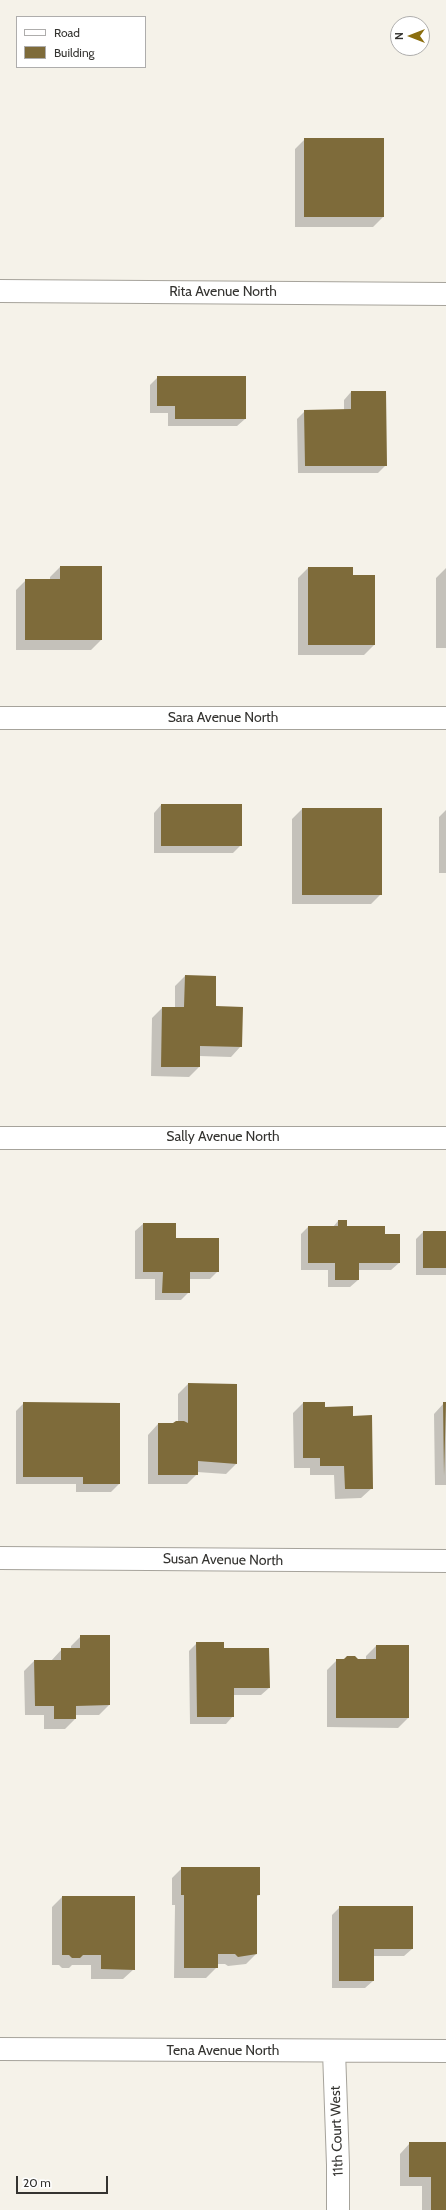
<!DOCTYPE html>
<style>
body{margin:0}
#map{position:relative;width:446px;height:2210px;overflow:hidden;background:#f5f2e9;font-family:Cabin,sans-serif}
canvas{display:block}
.legend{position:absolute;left:16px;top:16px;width:130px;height:52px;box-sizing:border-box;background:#fff;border:1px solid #aeadac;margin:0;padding:5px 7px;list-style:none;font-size:12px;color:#343330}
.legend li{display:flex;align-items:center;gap:8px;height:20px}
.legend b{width:20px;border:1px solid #aeadac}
.north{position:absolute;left:390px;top:16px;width:40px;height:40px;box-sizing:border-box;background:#fff;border:1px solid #aeadac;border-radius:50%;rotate:270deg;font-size:11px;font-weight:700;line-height:16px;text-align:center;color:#343330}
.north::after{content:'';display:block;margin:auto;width:14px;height:18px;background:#8b6e0f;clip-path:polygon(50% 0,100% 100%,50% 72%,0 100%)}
.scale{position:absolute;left:16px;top:2176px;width:92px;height:18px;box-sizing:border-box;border:2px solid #343330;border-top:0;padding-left:5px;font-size:12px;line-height:14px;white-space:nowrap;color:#343330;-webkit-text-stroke:3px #fff;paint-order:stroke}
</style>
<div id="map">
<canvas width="446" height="2210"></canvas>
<ul class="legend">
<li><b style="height:5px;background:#fff"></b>Road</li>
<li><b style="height:11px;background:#7e6b3a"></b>Building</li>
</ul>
<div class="north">N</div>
<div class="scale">20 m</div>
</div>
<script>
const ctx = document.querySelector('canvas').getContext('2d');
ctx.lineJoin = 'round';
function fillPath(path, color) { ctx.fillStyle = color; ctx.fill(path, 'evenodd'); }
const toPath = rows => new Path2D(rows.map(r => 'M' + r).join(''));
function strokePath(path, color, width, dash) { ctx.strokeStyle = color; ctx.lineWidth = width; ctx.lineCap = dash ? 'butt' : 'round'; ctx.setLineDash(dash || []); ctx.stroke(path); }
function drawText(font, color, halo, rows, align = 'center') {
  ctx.font = font + ' Cabin,sans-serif'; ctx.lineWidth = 4; ctx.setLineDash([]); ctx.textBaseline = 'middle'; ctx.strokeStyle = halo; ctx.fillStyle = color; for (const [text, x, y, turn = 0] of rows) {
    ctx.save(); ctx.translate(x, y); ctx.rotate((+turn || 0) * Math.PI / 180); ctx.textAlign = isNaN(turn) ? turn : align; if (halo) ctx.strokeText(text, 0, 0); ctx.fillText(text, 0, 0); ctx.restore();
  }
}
fillPath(toPath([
 [305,139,383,139,383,217,373,227,295,227,295,149],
 [158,377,245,419,237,426,168,426,168,413,150,413,150,385],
 [351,392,386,465,378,473,298,473,297,419,305,411,344,411,344,400],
 [60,567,101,567,101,640,91,650,16,650,16,590,26,580,50,580,50,577],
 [308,568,352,576,374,576,374,645,364,655,298,655,298,578],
 [446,568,446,648,436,648,436,578],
 [161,805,241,845,233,853,154,853,154,813],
 [302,809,381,894,371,904,292,904,292,819],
 [446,810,446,873,439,873,439,817],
 [185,976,215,1007,241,1046,231,1057,199,1056,199,1067,189,1077,151,1076,152,1018,162,1008,175,1008,175,986],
 [338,1221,346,1227,399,1263,391,1270,358,1270,358,1280,350,1287,328,1287,328,1270,301,1270,301,1234,308,1227,333,1227],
 [143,1224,175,1239,218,1271,210,1279,189,1279,189,1292,181,1300,155,1300,155,1279,135,1279,135,1231],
 [423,1232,446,1232,446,1275,416,1275,416,1239],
 [188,1384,236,1464,226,1474,197,1472,197,1474,187,1484,148,1484,148,1435,158,1424,173,1424,178,1422,178,1394],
 [24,1403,119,1484,111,1492,76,1492,76,1484,16,1484,16,1411],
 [303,1403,352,1417,372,1488,361,1498,335,1499,334,1475,310,1475,310,1468,294,1468,293,1413],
 [444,1403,446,1403,446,1485,435,1485,434,1414],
 [81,1636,109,1705,99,1715,75,1715,75,1719,65,1729,44,1729,44,1715,25,1715,24,1671,34,1661,51,1661,62,1649,71,1649,71,1646],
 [197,1643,223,1649,269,1688,261,1695,233,1695,233,1716,226,1724,190,1724,189,1651],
 [376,1646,408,1718,398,1728,327,1727,327,1670,337,1660,355,1657,358,1660,366,1660,366,1656],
 [182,1868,259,1895,256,1897,256,1954,246,1964,228,1966,225,1964,217,1964,217,1967,206,1978,174,1978,175,1905,172,1905,172,1878],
 [62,1897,134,1969,123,1979,91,1979,91,1965,72,1965,69,1968,62,1968,59,1965,52,1965,52,1907],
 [340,1907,412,1949,404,1956,373,1956,373,1981,365,1988,332,1988,332,1915],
 [410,2143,446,2143,446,2210,422,2210,422,2186,400,2186,400,2154]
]), '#0003');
fillPath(toPath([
 [304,138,384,138,384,217,304,217],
 [157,376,246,376,246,419,175,419,175,406,157,406],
 [351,391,386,391,387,466,305,466,304,410,351,409],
 [60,566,102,566,102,640,25,640,25,579,60,579],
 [308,567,353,567,353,575,375,575,375,645,308,645],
 [161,804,242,804,242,846,161,846],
 [302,808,382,808,382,895,302,895],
 [185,975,216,976,216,1006,243,1007,242,1047,200,1046,200,1067,161,1067,162,1007,184,1007],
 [338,1220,347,1220,347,1226,385,1226,385,1234,400,1234,400,1263,359,1263,359,1280,335,1280,335,1263,308,1263,308,1226,338,1226],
 [143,1223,176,1223,176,1238,219,1238,219,1272,190,1272,190,1293,162,1293,163,1272,143,1272],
 [423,1231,446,1231,446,1268,423,1268],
 [188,1383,237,1384,237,1464,198,1461,198,1475,158,1475,158,1423,173,1423,176,1421,184,1421,188,1423],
 [23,1402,120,1403,120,1484,83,1484,83,1477,23,1477],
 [303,1402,325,1402,325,1407,353,1406,353,1416,372,1415,373,1489,345,1489,344,1466,320,1466,320,1458,303,1458],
 [443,1402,446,1402,444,1476],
 [80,1635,110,1635,110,1705,76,1706,76,1719,54,1719,54,1706,35,1706,34,1660,61,1660,61,1648,80,1648],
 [196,1642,224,1642,224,1648,269,1648,270,1688,234,1688,234,1717,197,1717],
 [376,1645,409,1645,409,1718,336,1718,336,1659,344,1659,347,1656,355,1656,358,1659,376,1659],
 [181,1867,260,1867,260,1895,257,1895,257,1954,238,1957,235,1954,218,1954,218,1968,184,1968,184,1895,181,1895],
 [62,1896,135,1896,135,1970,101,1969,101,1955,83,1955,80,1958,72,1958,69,1955,62,1955],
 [339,1906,413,1906,413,1949,374,1949,374,1981,339,1981],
 [409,2142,446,2142,446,2210,431,2210,431,2177,409,2177]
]), '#7e6b3a');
const minor = toPath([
 [0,291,446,294],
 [0,718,446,718],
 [0,1138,446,1138],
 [0,1558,446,1561],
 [0,2049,446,2051],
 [334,2051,338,2165,338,2210]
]);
strokePath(minor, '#a6a39b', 24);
strokePath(minor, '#fff', 22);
drawText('14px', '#343330', '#fff', [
 ["Rita Avenue North",223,292],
 ["Sara Avenue North",223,718],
 ["Sally Avenue North",223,1137],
 ["Susan Avenue North",223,1560,1],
 ["Tena Avenue North",223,2051],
 ["11th Court West",337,2131,-92]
]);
</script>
